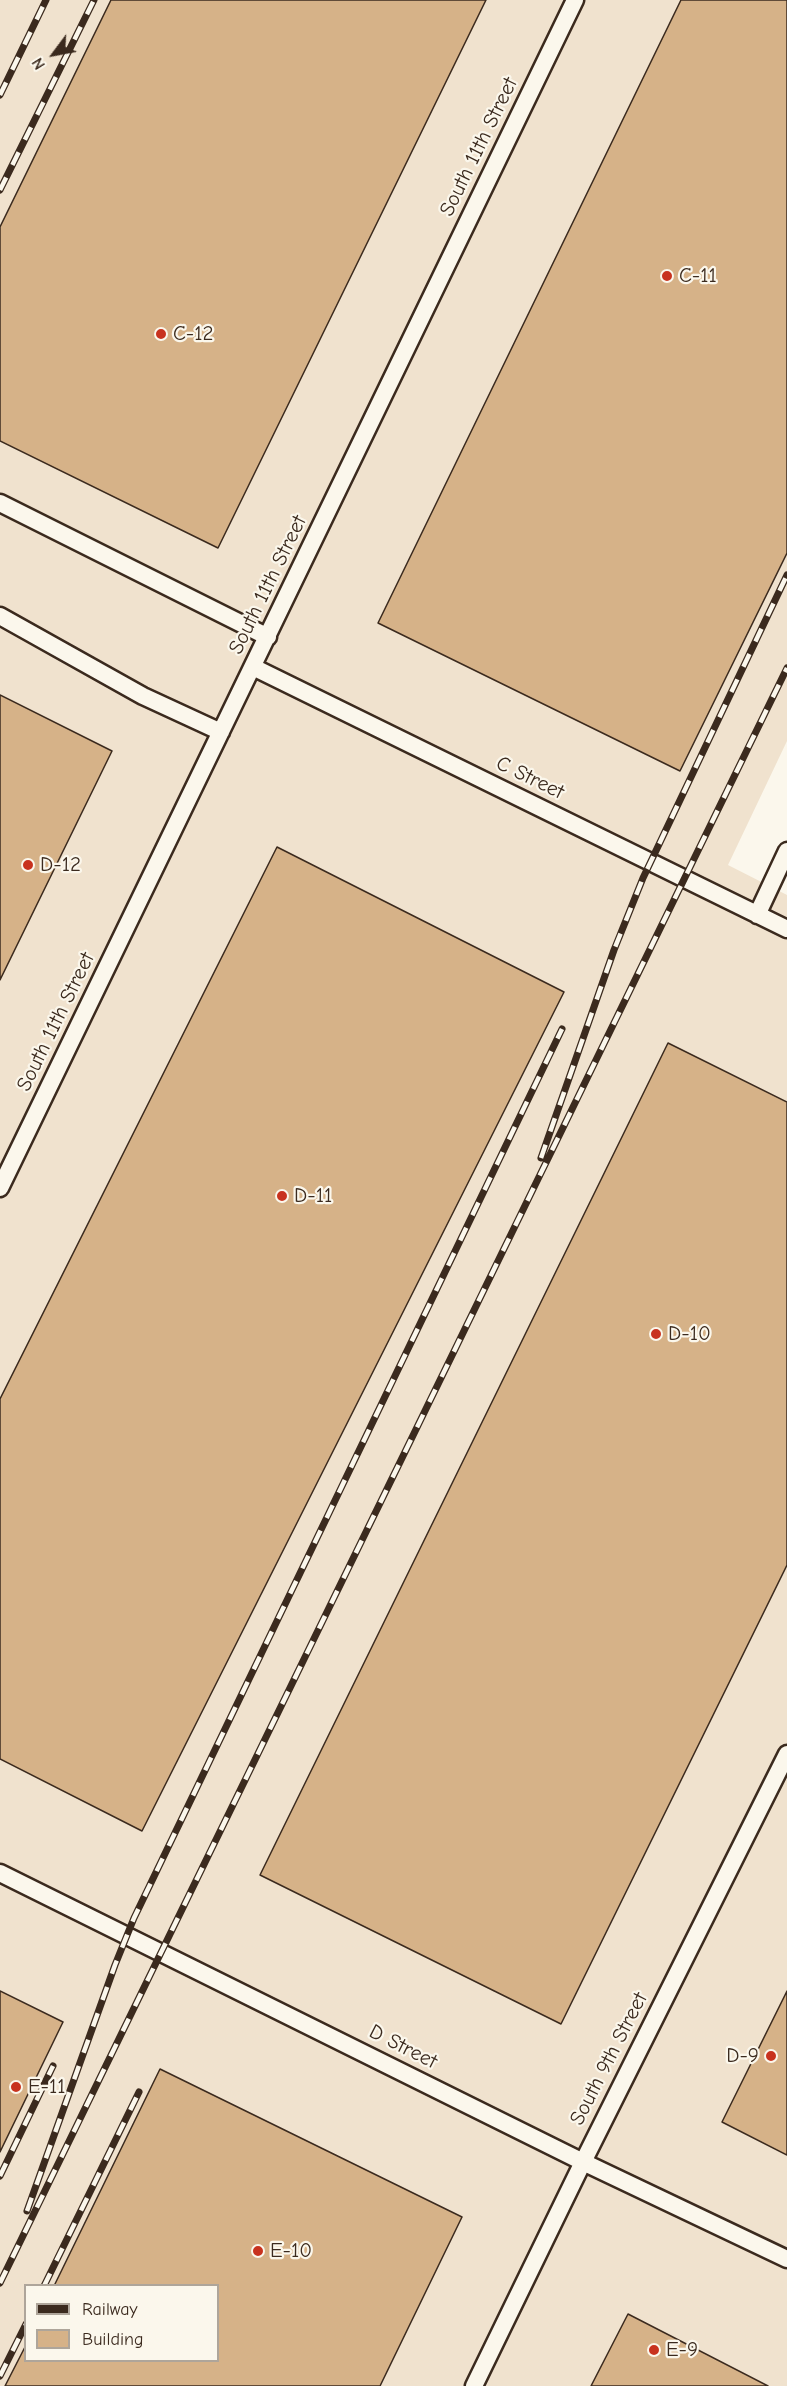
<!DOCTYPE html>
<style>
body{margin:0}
#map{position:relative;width:787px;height:2386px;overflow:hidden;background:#fbf7ec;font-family:"Comic Neue",sans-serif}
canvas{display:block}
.legend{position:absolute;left:24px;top:2284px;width:195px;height:78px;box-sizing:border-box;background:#fbf7ec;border:2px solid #aea59a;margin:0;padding:8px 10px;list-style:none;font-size:18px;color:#3b2a1e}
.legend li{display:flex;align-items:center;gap:12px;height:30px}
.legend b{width:30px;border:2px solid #aea59a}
.north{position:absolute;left:24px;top:24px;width:60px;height:60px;-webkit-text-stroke:4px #fbf7ec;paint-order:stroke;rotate:238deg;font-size:16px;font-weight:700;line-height:24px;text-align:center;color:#3b2a1e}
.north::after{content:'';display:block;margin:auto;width:21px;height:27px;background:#3b2a1e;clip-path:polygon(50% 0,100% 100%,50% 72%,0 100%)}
</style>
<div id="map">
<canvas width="787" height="2386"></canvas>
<ul class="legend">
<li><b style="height:8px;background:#3b2a1e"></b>Railway</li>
<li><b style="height:16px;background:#d6b288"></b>Building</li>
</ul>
<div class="north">N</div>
</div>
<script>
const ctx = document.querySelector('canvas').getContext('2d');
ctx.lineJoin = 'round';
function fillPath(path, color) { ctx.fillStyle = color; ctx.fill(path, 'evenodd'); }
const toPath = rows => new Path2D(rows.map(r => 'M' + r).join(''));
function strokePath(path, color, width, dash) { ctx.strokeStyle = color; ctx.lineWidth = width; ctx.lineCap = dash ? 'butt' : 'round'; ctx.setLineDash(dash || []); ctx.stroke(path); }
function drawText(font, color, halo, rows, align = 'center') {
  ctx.font = font + ' "Comic Neue",sans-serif'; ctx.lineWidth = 4.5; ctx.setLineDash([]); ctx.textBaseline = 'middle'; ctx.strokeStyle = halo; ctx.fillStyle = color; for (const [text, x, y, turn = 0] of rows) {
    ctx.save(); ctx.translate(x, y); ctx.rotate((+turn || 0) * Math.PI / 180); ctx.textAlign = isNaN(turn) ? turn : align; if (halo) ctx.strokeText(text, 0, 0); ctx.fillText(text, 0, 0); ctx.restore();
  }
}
fillPath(toPath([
 [0,0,787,0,787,741,728,865,787,895,787,2386,0,2386],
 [26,2286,218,2286,218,2360,26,2360]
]), '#f0e2ce');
const building = toPath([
 [111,0,486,0,218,548,0,441,0,227,111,0],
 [681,0,787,0,787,553,680,771,378,623,681,0],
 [0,695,112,751,0,980,0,695],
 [277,847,564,992,142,1831,0,1759,0,1399,277,847],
 [668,1043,787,1102,787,1565,561,2024,260,1875,668,1043],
 [0,1991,63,2022,0,2152,0,1991],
 [787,1991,787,2155,722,2122,787,1991],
 [160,2069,462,2217,380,2386,5,2386,26,2345,26,2360,218,2360,218,2286,54,2286,160,2069],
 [628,2314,768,2386,591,2386,628,2314]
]);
fillPath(building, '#d6b288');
strokePath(building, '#3b2a1e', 1.5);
const lane = toPath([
 [0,503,268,637],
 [0,616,143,696,221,732],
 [253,667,787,929],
 [757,915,787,851],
 [0,1188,575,0],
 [0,1873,583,2162,787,2259],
 [474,2386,583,2162,787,1754]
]);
strokePath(lane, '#3b2a1e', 21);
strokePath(lane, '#fbf7ec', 16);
const rail = toPath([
 [0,95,46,0],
 [0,190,94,0],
 [541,1158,614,950,643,878,787,575],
 [0,2176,53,2066],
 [27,2211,115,1965,134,1918,562,1029],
 [0,2283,787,668],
 [44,2286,139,2092],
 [0,2376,26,2324]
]);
strokePath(rail, '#3b2a1e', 7);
strokePath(rail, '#fbf7ec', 4.5, [14]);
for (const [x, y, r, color] of [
 [667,276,6,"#c8321e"],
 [161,334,6,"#c8321e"],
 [28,865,6,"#c8321e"],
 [282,1196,6,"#c8321e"],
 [656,1334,6,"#c8321e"],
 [771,2056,6,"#c8321e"],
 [16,2087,6,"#c8321e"],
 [258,2251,6,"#c8321e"],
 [654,2350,6,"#c8321e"]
]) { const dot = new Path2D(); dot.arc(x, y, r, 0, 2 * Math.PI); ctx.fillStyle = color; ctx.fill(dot); strokePath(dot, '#fbf7ec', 2); }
drawText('21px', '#3b2a1e', '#fbf7ec', [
 ["South 11th Street",479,147,-64],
 ["South 11th Street",268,585,-64],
 ["C Street",530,778,26],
 ["South 11th Street",56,1022,-64],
 ["D Street",403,2047,27],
 ["South 9th Street",609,2059,-63]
]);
drawText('21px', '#3b2a1e', '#fbf7ec', [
 ["C-11",679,276],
 ["C-12",173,334],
 ["D-12",40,865],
 ["D-11",294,1196],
 ["D-10",668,1334],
 ["D-9",759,2056,"right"],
 ["E-11",28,2087],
 ["E-10",270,2251],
 ["E-9",666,2350]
], 'left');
</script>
